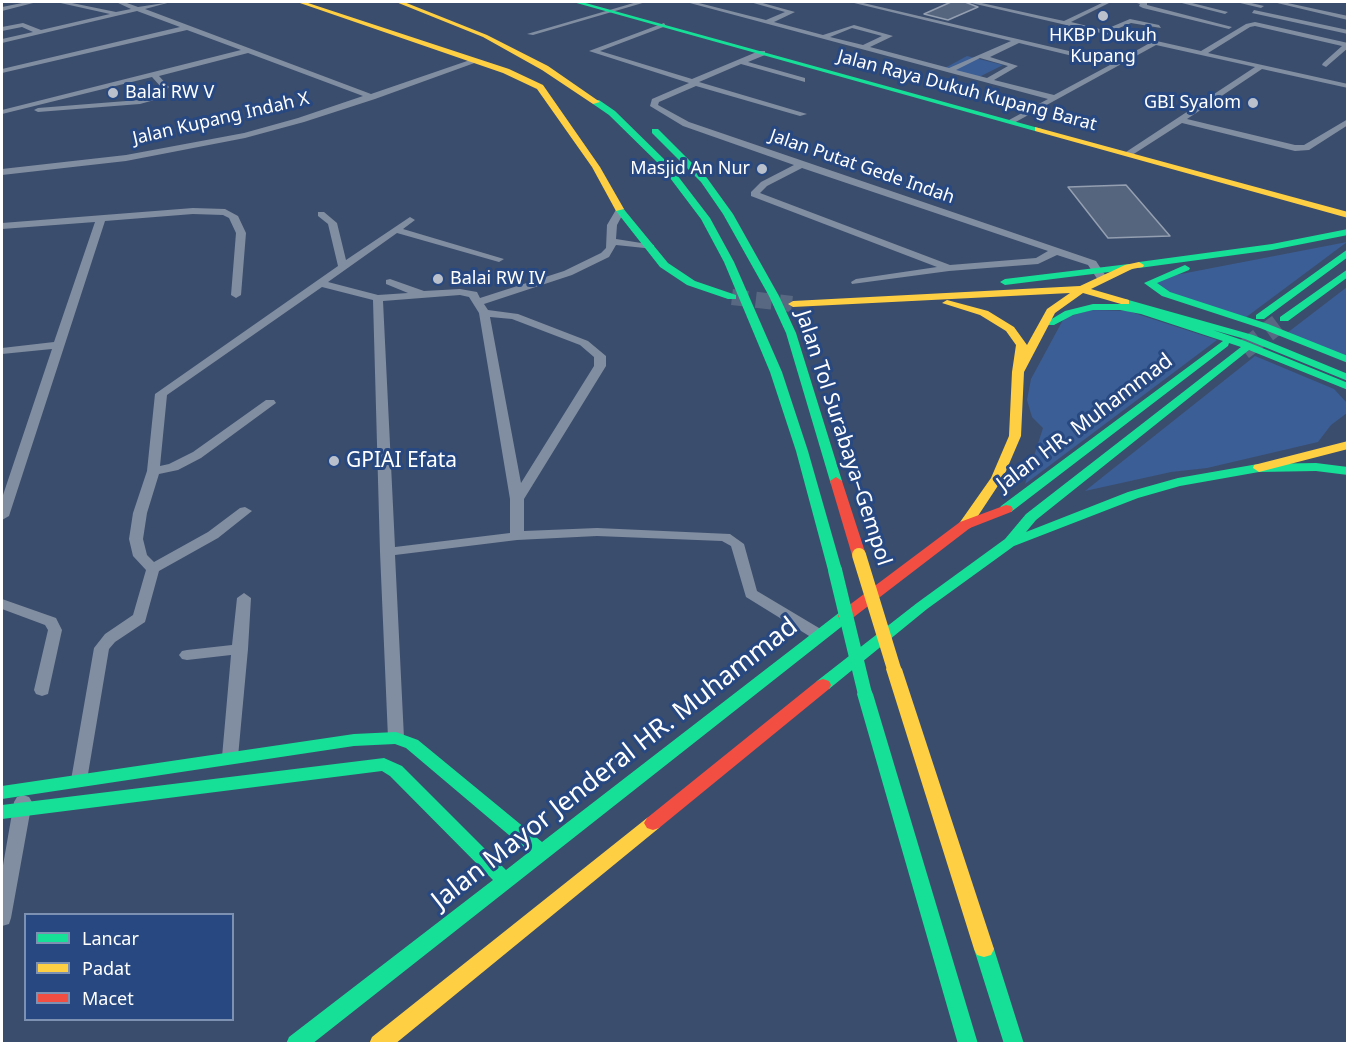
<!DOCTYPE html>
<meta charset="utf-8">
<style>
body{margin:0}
#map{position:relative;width:1349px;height:1045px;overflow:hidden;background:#3b4d6c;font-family:"Noto Sans",sans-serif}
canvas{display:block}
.frame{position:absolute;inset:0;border:3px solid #fff;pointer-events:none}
.legend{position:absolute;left:24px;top:913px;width:210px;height:108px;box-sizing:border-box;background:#274880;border:2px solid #7d91b3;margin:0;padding:8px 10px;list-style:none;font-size:18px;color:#fff}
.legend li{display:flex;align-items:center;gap:12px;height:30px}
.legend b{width:30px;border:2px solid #7d91b3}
</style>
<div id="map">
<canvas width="1349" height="1045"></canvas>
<div class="frame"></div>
<ul class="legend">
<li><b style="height:8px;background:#16e098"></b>Lancar</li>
<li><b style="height:8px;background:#ffcf43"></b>Padat</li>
<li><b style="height:8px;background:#f24e42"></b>Macet</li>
</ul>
</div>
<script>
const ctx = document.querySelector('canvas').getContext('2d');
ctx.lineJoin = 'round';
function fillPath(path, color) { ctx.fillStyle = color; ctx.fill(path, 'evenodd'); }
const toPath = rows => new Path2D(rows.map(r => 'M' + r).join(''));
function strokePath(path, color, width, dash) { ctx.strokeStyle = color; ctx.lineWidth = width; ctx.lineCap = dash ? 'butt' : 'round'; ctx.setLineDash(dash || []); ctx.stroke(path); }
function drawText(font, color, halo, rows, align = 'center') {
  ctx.font = font + ' "Noto Sans",sans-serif'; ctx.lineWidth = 6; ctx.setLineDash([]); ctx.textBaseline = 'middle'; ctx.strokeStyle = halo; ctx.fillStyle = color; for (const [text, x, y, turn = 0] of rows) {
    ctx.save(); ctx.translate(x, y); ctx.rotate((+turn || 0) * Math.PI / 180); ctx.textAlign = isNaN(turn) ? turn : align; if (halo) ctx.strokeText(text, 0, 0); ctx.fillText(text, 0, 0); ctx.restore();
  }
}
fillPath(toPath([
 [967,56,1003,65,977,78,943,69],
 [1347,242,1245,318,1156,289,1155,279],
 [1347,287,1347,358,1287,333],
 [1091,310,1128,311,1217,340,1025,484,1043,428,1032,417,1027,400,1031,379,1064,318],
 [1255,356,1334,389,1347,403,1347,413,1331,425,1318,442,1207,468,1171,472,1085,491]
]), '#3b5e96');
const building = toPath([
 [951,2,965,2,978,7,948,20,924,14,951,2],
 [1126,185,1170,236,1108,238,1068,187,1126,185]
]);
fillPath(building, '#56657e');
strokePath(building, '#949fb1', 1.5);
strokePath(toPath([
 [732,297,792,304]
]), '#586882', 16, [16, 8]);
strokePath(toPath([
 [1243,350,1278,324]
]), '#586882', 20, [20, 10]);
fillPath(toPath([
 [27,2,37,2,2,11,2,7,27,2],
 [56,2,67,2,116,12,131,9,116,2,124,2,138,7,171,2,145,9,371,94,473,59,480,61,375,99,304,122,245,138,126,161,2,175,2,169,126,155,244,133,298,118,363,96,248,53,159,76,169,87,158,99,140,104,38,112,34,110,38,108,139,100,152,95,161,87,152,77,2,114,2,110,241,50,187,30,2,73,2,69,180,27,137,11,2,43,2,39,33,32,22,27,2,31,2,27,23,23,41,30,110,14,56,2],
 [637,2,646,2,533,35,527,34,637,2],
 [686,2,695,2,766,20,785,12,750,2,759,2,795,12,774,22,823,35,854,25,893,36,870,47,949,68,1011,41,850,2,859,2,1116,62,1148,44,967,2,977,2,1064,21,1104,2,1111,2,1071,22,1104,30,1130,19,1159,25,1161,28,1131,23,1112,31,1201,51,1246,24,1255,22,1348,43,1348,48,1326,67,1322,65,1323,63,1342,46,1255,26,1250,27,1208,53,1348,84,1348,88,1262,69,1187,119,1295,145,1304,145,1348,119,1348,125,1309,150,1295,151,1182,123,1129,157,1125,154,1126,152,1255,67,1156,45,1012,124,1008,122,1009,120,1048,99,686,2],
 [852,28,882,36,863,45,830,37,852,28],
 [1019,43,1110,65,1054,95,994,80,1018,66,990,57,1019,43],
 [980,58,1008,66,987,78,956,70,980,58],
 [1134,2,1147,2,1147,5,1232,27,1229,29,1143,8,1139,6,1140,4,1134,2],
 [1178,2,1188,2,1228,12,1225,14,1178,2],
 [1236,2,1247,2,1264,6,1261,8,1236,2],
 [1273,2,1283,2,1348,16,1348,20,1273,2],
 [1254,10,1348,30,1348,34,1252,13,1254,10],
 [664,23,666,26,600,51,692,79,759,51,765,51,765,55,748,62,805,78,805,82,741,64,699,82,807,114,800,116,696,86,659,102,658,105,689,122,1096,261,1107,278,1106,280,1098,280,1088,265,1057,255,1038,264,949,271,852,284,851,282,856,279,937,267,751,196,751,192,761,182,794,165,683,126,650,106,652,99,689,83,589,51,664,23],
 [802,168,1048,251,1036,258,950,265,760,193,767,186,802,168],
 [193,208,225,209,238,216,246,233,241,295,236,298,231,295,236,233,229,218,223,215,193,214,105,221,9,516,2,520,2,498,52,349,2,354,2,348,54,342,95,222,2,229,2,223,193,208],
 [617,208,625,210,617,225,616,239,654,245,654,249,616,245,609,257,572,275,484,304,488,310,518,314,588,341,606,356,606,366,524,499,524,531,597,528,730,534,744,544,757,591,824,631,826,635,824,639,814,639,746,597,731,546,722,541,597,536,517,540,395,555,404,738,402,742,396,744,390,742,388,738,380,552,373,300,322,287,167,395,160,466,169,464,193,452,266,400,274,400,276,403,201,458,178,470,159,474,147,513,143,539,147,555,154,562,208,532,240,508,245,507,252,511,218,538,159,571,145,622,115,642,109,649,87,780,85,785,79,787,73,785,71,780,94,648,105,634,133,615,146,570,133,556,129,539,133,513,147,471,155,394,338,266,328,224,318,216,318,212,324,212,337,223,346,260,410,217,415,220,403,229,504,259,499,262,397,233,328,282,378,295,408,293,386,284,386,280,390,279,424,291,460,289,477,292,480,298,564,271,601,253,606,248,607,225,617,208],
 [460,295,469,297,479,313,510,499,510,533,395,547,383,301,460,295],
 [490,317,512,319,580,345,594,357,594,366,521,483,490,317],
 [244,593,251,598,248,649,238,757,236,761,230,763,224,761,222,757,231,655,187,660,182,659,179,655,182,651,187,650,232,645,237,598,244,593],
 [2,599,56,618,62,630,48,694,42,696,36,694,34,690,48,630,45,625,2,609,2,599],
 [23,795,29,797,32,802,11,918,9,924,2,926,2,871,14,802,17,797,23,795]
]), '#818ea2');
fillPath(toPath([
 [573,2,582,2,1042,129,1035,131,573,2],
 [593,100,599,100,615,111,667,162,710,218,734,262,782,372,808,451,842,570,840,573,830,573,828,570,796,451,770,372,724,262,701,219,661,166,609,115,593,104,593,100],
 [652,129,658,129,707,178,733,214,779,296,796,333,842,481,841,484,831,484,830,481,786,333,769,296,723,214,701,182,652,133,652,129],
 [616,207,622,207,668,263,695,281,736,295,736,299,728,299,687,285,660,267,616,211,616,207],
 [1348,229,1348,235,1272,250,1139,268,1134,265,1139,262,1272,244,1348,229],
 [1348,249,1348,257,1264,319,1256,319,1256,315,1348,249],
 [1129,264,1134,267,1133,269,1005,285,1000,282,1005,279,1129,264],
 [1185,265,1190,268,1189,270,1157,283,1170,292,1268,324,1348,356,1348,363,1260,328,1162,296,1144,283,1185,265],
 [1348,269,1348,277,1288,321,1280,321,1280,317,1348,269],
 [1125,299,1253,335,1348,374,1348,381,1245,339,1213,330,1245,341,1348,383,1348,390,1249,350,1036,520,1026,532,1128,492,1178,478,1258,464,1316,463,1348,467,1348,475,1316,471,1259,472,1180,486,1138,498,1014,546,927,609,829,689,817,689,815,685,817,681,917,603,1005,539,1026,514,1241,347,1229,343,1228,346,1011,512,1001,512,999,509,1001,506,1223,341,1141,314,1120,310,1093,310,1073,315,1054,325,1046,325,1045,323,1065,311,1093,304,1121,304,1121,300,1125,299],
 [845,611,850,612,852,616,850,620,312,1044,286,1044,289,1037,493,880,390,776,382,771,2,819,2,805,384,758,402,766,506,870,529,852,406,748,395,744,354,746,2,799,2,786,354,734,396,732,418,740,542,842,840,612,845,611],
 [865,688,871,690,873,694,978,1044,958,1044,857,694,859,690,865,688],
 [984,941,991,943,994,949,1024,1044,1004,1044,974,949,977,943,984,941]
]), '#16e098');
fillPath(toPath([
 [297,2,305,2,509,69,543,85,600,167,624,209,616,211,592,167,537,89,503,73,297,2],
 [396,2,404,2,487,35,548,66,600,102,593,104,542,70,483,37,396,2],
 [1035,127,1348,212,1348,218,1035,131,1035,127],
 [1139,262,1144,265,1143,267,1132,269,1091,289,1129,300,1129,304,1121,304,1083,293,1055,313,1024,372,1021,436,1003,478,970,528,965,529,958,525,991,478,1009,436,1012,372,1016,345,1006,331,980,315,942,303,947,300,988,311,1014,327,1027,345,1047,309,1070,293,793,307,788,304,793,301,1080,286,1125,265,1139,262],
 [1348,441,1348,449,1259,472,1253,468,1254,465,1348,441],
 [894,664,899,665,902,669,994,949,991,955,984,957,977,955,974,949,886,669,889,665,894,664],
 [653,816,659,818,662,823,659,828,395,1044,369,1044,372,1037,647,818,653,816]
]), '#ffcf43');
fillPath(toPath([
 [836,477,842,481,866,555,864,558,854,558,852,555,830,481,836,477],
 [1006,505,1011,506,1013,509,1011,512,970,528,850,620,840,620,838,616,840,612,960,522,1006,505],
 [823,679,829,681,831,685,829,689,659,828,653,830,647,828,644,823,647,818,817,681,823,679]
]), '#f24e42');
strokePath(toPath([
 [835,570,865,694]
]), '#16e098', 14);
strokePath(toPath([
 [859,555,894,669]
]), '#ffcf43', 14);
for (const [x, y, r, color] of [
 [1103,16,6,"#bac1cc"],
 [113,93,6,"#bac1cc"],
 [1253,103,6,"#bac1cc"],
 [762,169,6,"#bac1cc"],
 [438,279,6,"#bac1cc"],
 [334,461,6,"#bac1cc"]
]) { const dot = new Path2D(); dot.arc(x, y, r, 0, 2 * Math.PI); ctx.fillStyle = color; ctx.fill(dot); strokePath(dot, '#274880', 2); }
drawText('18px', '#fff', '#274880', [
 ["HKBP Dukuh",1103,36,"center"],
 ["Kupang",1103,57,"center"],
 ["Balai RW V",125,93],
 ["GBI Syalom",1241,103,"right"],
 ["Masjid An Nur",750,169,"right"],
 ["Balai RW IV",450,279]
], 'left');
drawText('18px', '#fff', '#274880', [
 ["Jalan Raya Dukuh Kupang Barat",967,91,15],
 ["Jalan Kupang Indah X",221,119,-13],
 ["Jalan Putat Gede Indah",862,167,19]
]);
drawText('21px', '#fff', '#274880', [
 ["Jalan HR. Muhammad",1085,423,-37],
 ["Jalan Tol Surabaya–Gempol",843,438,72]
]);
drawText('21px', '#fff', '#274880', [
 ["GPIAI Efata",346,461]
], 'left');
drawText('26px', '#fff', '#274880', [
 ["Jalan Mayor Jenderal HR. Muhammad",615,764,-38]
]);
</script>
